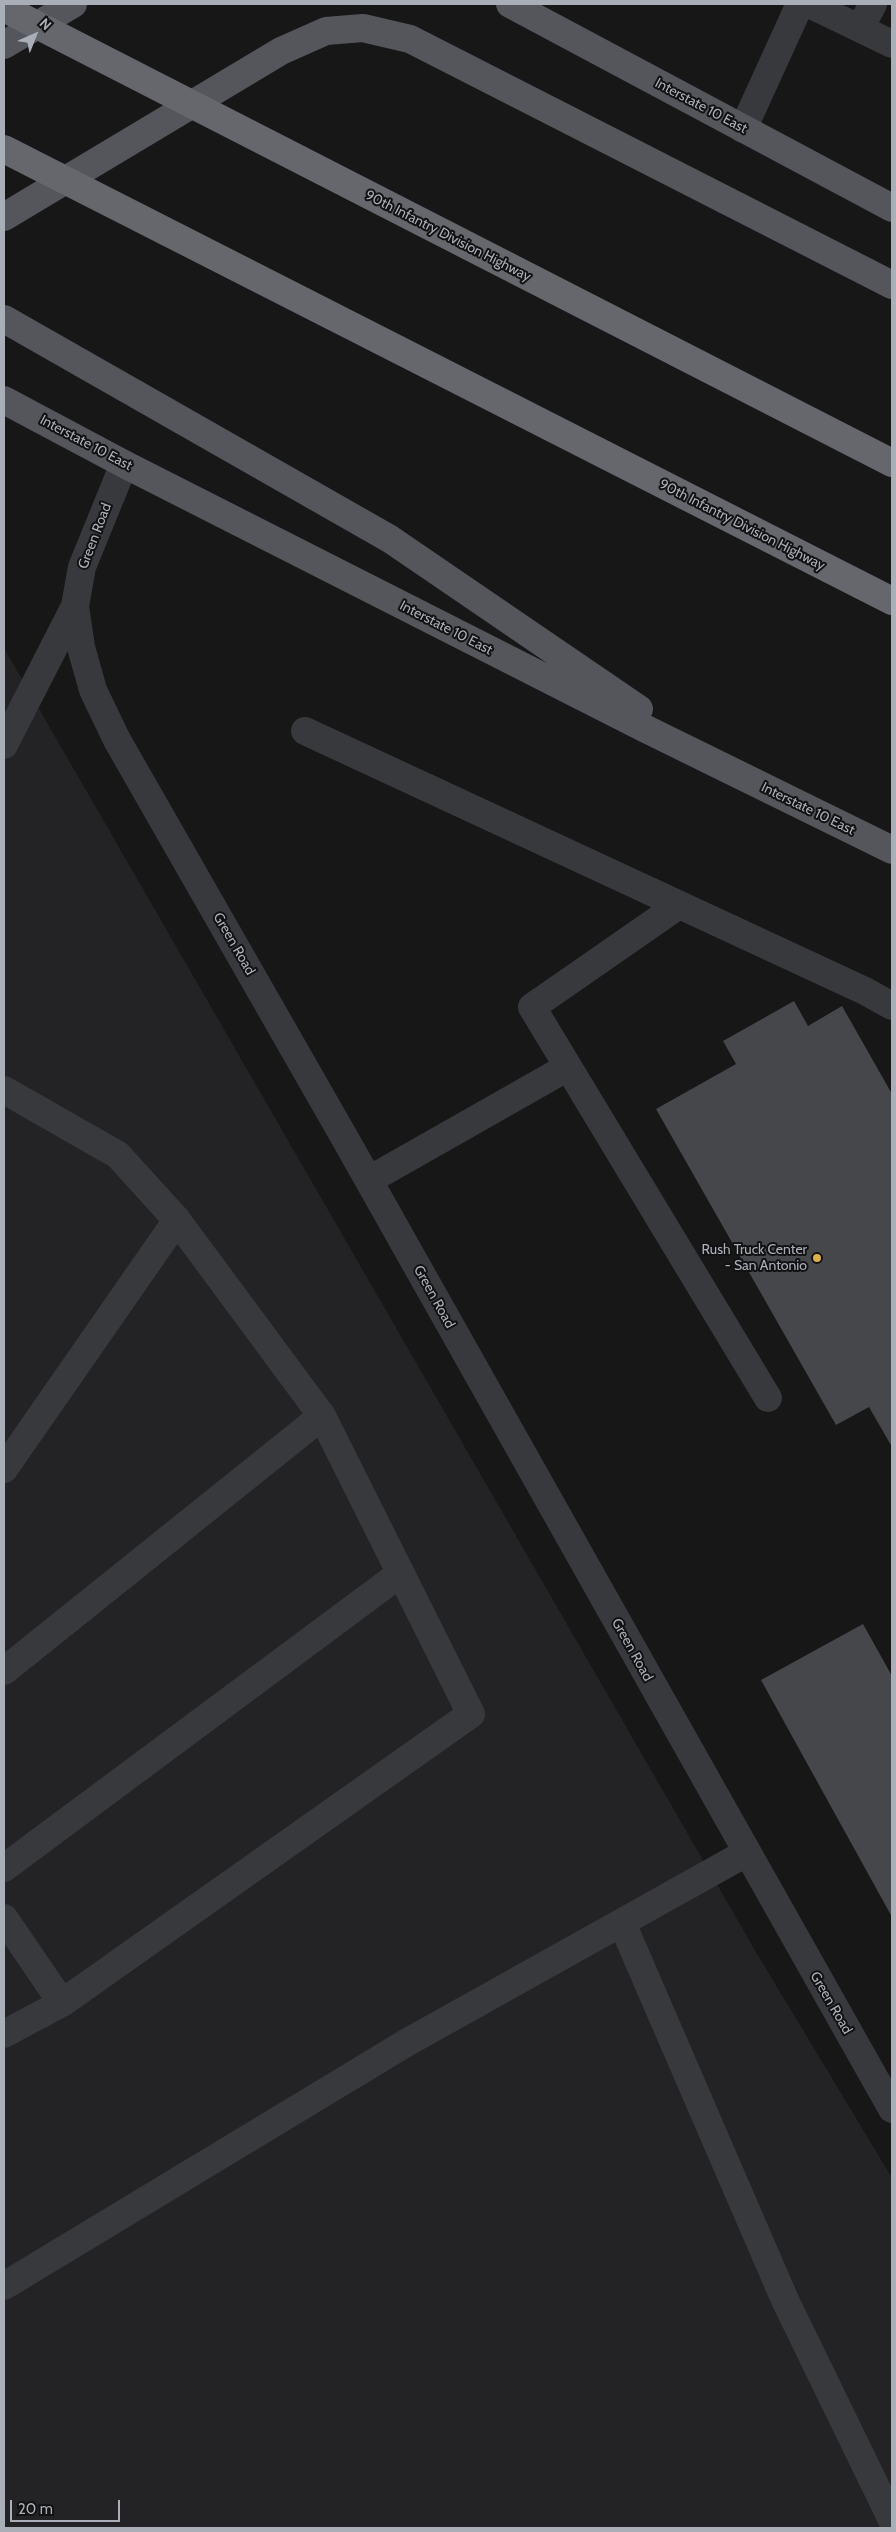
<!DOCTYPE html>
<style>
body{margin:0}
#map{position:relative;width:896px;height:2532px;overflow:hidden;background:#171718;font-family:Cabin,sans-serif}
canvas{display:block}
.frame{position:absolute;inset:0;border:5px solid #aaaeb7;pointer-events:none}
.north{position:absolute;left:10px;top:10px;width:50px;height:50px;-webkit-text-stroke:4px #121213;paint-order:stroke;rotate:44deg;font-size:14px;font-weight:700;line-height:20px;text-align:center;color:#aaaeb7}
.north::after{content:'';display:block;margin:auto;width:18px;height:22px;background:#aaaeb7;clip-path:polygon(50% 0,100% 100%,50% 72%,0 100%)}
.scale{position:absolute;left:10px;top:2500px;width:110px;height:22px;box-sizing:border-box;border:2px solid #aaaeb7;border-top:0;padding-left:6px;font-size:15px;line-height:18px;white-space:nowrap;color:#aaaeb7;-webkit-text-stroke:4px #121213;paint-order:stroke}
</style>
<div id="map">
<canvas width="896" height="2532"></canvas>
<div class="frame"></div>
<div class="north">N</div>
<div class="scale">20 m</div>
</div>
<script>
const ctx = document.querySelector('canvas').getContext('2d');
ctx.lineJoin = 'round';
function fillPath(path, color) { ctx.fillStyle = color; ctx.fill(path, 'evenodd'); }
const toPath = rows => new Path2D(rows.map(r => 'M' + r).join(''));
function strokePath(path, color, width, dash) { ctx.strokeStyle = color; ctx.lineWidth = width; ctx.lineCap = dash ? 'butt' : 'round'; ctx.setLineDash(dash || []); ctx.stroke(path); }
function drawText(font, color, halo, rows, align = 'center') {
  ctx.font = font + ' Cabin,sans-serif'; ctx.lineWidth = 4; ctx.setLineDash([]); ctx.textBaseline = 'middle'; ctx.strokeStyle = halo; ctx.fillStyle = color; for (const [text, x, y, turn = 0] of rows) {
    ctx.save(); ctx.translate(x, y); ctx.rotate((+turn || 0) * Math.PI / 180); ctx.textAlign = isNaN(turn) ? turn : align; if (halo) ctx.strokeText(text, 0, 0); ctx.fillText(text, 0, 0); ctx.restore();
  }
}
fillPath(toPath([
 [4,648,756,1952,892,2178,892,2528,4,2528]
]), '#232325');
fillPath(toPath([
 [794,1001,808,1026,842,1006,892,1094,892,1447,869,1407,836,1425,656,1109,736,1064,723,1041],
 [863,1624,892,1676,892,1917,761,1680]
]), '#46474b');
strokePath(toPath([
 [809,4,892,44],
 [860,28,873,4],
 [743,129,800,4],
 [124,464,82,567,75,606,81,647,93,690,117,740,347,1142,892,2109],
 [305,731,865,991,892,1006],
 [4,745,75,606],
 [679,905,532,1007,768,1398],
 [4,1090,118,1155,177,1220,322,1416,471,1714,62,2003,4,1918],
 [369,1180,568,1067],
 [4,1469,177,1220],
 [4,1671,322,1416],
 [4,1868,401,1573],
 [622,1923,785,2300,892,2520],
 [4,2034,62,2003],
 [4,2286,406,2043,746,1853]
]), '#38393d', 28);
strokePath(toPath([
 [510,4,892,208],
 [4,45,73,4],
 [4,217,281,51,326,31,363,28,410,39,892,285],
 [4,319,390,539,639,709],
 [4,400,124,464,644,728,892,850]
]), '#54565b', 28);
strokePath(toPath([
 [4,8,892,463],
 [4,149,892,601]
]), '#65676d', 28);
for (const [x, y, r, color] of [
 [817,1258,5,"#dcb04b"]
]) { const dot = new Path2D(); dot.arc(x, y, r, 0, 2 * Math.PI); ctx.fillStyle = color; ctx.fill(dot); strokePath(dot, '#121213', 2); }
drawText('14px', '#aaaeb7', '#121213', [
 ["Interstate 10 East",701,106,28],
 ["90th Infantry Division Highway",448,236,27],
 ["Interstate 10 East",86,443,28],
 ["90th Infantry Division Highway",742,525,27],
 ["Green Road",95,536,-69],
 ["Interstate 10 East",446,628,27],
 ["Interstate 10 East",808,809,26],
 ["Green Road",234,944,60],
 ["Green Road",434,1297,61],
 ["Green Road",632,1650,61],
 ["Green Road",831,2003,60]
]);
drawText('14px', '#aaaeb7', '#121213', [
 ["Rush Truck Center",807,1250],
 ["- San Antonio",807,1266]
], 'right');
</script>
